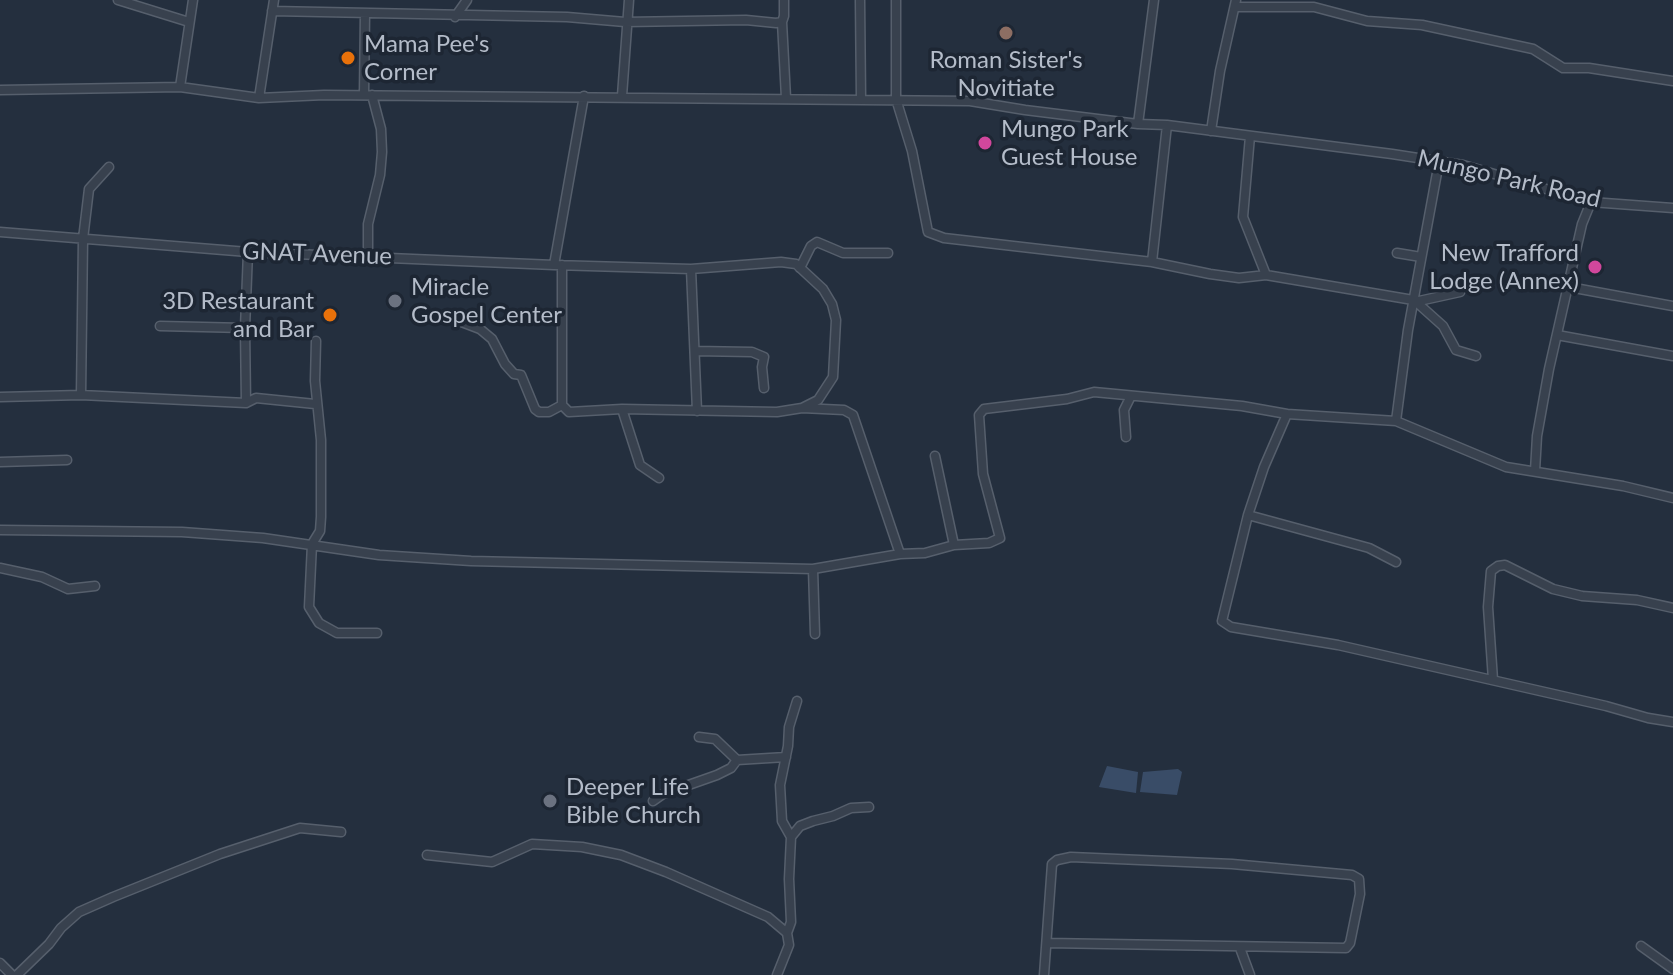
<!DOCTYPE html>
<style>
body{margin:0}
canvas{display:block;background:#242f3e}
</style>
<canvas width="1673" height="975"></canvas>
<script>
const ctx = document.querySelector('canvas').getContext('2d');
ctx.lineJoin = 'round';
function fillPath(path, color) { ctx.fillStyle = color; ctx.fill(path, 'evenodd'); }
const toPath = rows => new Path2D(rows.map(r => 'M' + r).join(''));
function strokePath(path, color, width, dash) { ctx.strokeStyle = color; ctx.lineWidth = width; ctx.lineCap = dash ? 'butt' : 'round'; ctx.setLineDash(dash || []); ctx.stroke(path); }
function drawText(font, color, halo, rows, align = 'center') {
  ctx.font = font + ' Lato,sans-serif'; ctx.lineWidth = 7; ctx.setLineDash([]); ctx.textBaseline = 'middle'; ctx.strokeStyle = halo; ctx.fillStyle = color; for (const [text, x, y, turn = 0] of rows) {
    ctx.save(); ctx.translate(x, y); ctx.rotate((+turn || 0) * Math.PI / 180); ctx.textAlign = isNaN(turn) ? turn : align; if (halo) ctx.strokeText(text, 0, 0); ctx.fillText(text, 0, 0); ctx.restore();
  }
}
fillPath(toPath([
 [1107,766,1138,772,1136,793,1099,787],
 [1178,769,1182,772,1177,795,1140,792,1143,772]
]), '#394c67');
const street = toPath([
 [118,0,189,22],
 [860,0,861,98],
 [896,0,896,99,912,151,928,232,944,238,1152,262,1210,274,1239,278,1266,275,1419,301,1460,292],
 [1235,7,1314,7,1367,21,1422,25,1533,49,1563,68,1589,68,1673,81],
 [272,11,567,17,625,22,746,20,776,23,782,22,784,16,784,0],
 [455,17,467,0],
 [782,22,786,98],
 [180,87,193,0],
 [0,90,180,87,259,98,324,95,970,101,1025,110,1138,124,1167,125,1392,154,1463,165,1591,202,1673,208],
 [364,95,365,13],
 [622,96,629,0],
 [259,98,274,0],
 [1138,124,1154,0],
 [1211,131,1220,71,1236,0],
 [1250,136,1243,217,1266,275],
 [0,232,248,252,554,265,691,269,781,262,796,264,823,289,832,304,836,320,833,377,818,400,802,408],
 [1397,253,1421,257],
 [368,256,368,224,380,175,382,152,381,129,372,95],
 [1152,262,1167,125],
 [554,265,584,96],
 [562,265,562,405],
 [800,268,811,246,817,242,843,253,888,253],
 [691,269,697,411],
 [1569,287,1673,306],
 [1414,300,1443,326,1456,350,1476,356],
 [459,321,480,329,492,339,505,364,514,374,521,375,535,409,539,412,549,412,562,405],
 [160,326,245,328],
 [1557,335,1673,356],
 [316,341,315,381,321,440,321,517,320,531,312,544,309,607,319,623,337,633,377,633],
 [695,351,752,352,764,357,762,367,764,388],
 [81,395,83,239,89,189,109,167],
 [0,397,81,395,246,403,256,398,315,404],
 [246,403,245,328,248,252],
 [562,405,569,412,622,409,777,412,802,408,844,410,853,415,900,554],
 [622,409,640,465,659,478],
 [1396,421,1408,330,1439,162],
 [1126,437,1124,410,1131,396],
 [935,456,954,545],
 [0,462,67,460],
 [1535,471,1537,436,1549,369,1582,224,1591,202],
 [1673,498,1623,486,1506,467,1396,421,1287,414,1264,467,1248,515,1222,621,1231,627,1338,645,1606,706,1648,718,1673,722],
 [1248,515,1369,548,1396,562],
 [0,530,182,532,263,538,379,555,471,561,813,569,900,554,925,553,954,545,989,543,1000,538,983,474,979,415,984,409,1067,399,1094,392,1242,406,1287,414],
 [0,568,42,577,68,589,95,586],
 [813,569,815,634],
 [1493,680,1488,607,1491,571,1498,566,1505,565,1553,589,1582,596,1637,600,1673,608],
 [699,737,715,739,737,760,786,757],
 [653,801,663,794,717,775,731,768,737,760],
 [791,837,800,826,813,821,833,816,851,808,869,807],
 [427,855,492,862,532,844,582,847,621,855,666,872,768,917,787,933,789,945,777,975],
 [787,933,791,922,789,879,791,837,782,821,780,785,788,746,789,727,797,701],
 [1641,946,1673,969],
 [1240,948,1250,975],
 [0,963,12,975],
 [17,975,49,944,61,928,79,912,113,897,220,854,300,828,341,832],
 [1044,975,1052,864,1057,860,1071,857,1232,864,1352,875,1359,879,1360,894,1350,943,1346,948,1047,943]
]);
strokePath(street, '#565f6c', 11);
strokePath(street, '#38414e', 8);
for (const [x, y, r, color] of [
 [1006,33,8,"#8d6e63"],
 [348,58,8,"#e8710a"],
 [985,143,8,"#d1479c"],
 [1595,267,8,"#d1479c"],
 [395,301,8,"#6b7280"],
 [330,315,8,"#e8710a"],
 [550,801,8,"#6b7280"]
]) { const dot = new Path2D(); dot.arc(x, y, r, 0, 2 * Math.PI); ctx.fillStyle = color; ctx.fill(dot); strokePath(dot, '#1d2633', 3); }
drawText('24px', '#b4bcc9', '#1d2633', [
 ["Mama Pee's",364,44],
 ["Corner",364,72],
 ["Roman Sister's",1006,60,"center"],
 ["Novitiate",1006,88,"center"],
 ["Mungo Park",1001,129],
 ["Guest House",1001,157],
 ["New Trafford",1579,253,"right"],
 ["Lodge (Annex)",1579,281,"right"],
 ["Miracle",411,287],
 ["Gospel Center",411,315],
 ["3D Restaurant",314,301,"right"],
 ["and Bar",314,329,"right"],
 ["Deeper Life",566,787],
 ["Bible Church",566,815]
], 'left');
drawText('24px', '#b4bcc9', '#1d2633', [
 ["Mungo Park Road",1509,179,13],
 ["GNAT Avenue",317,254,2]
]);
</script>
